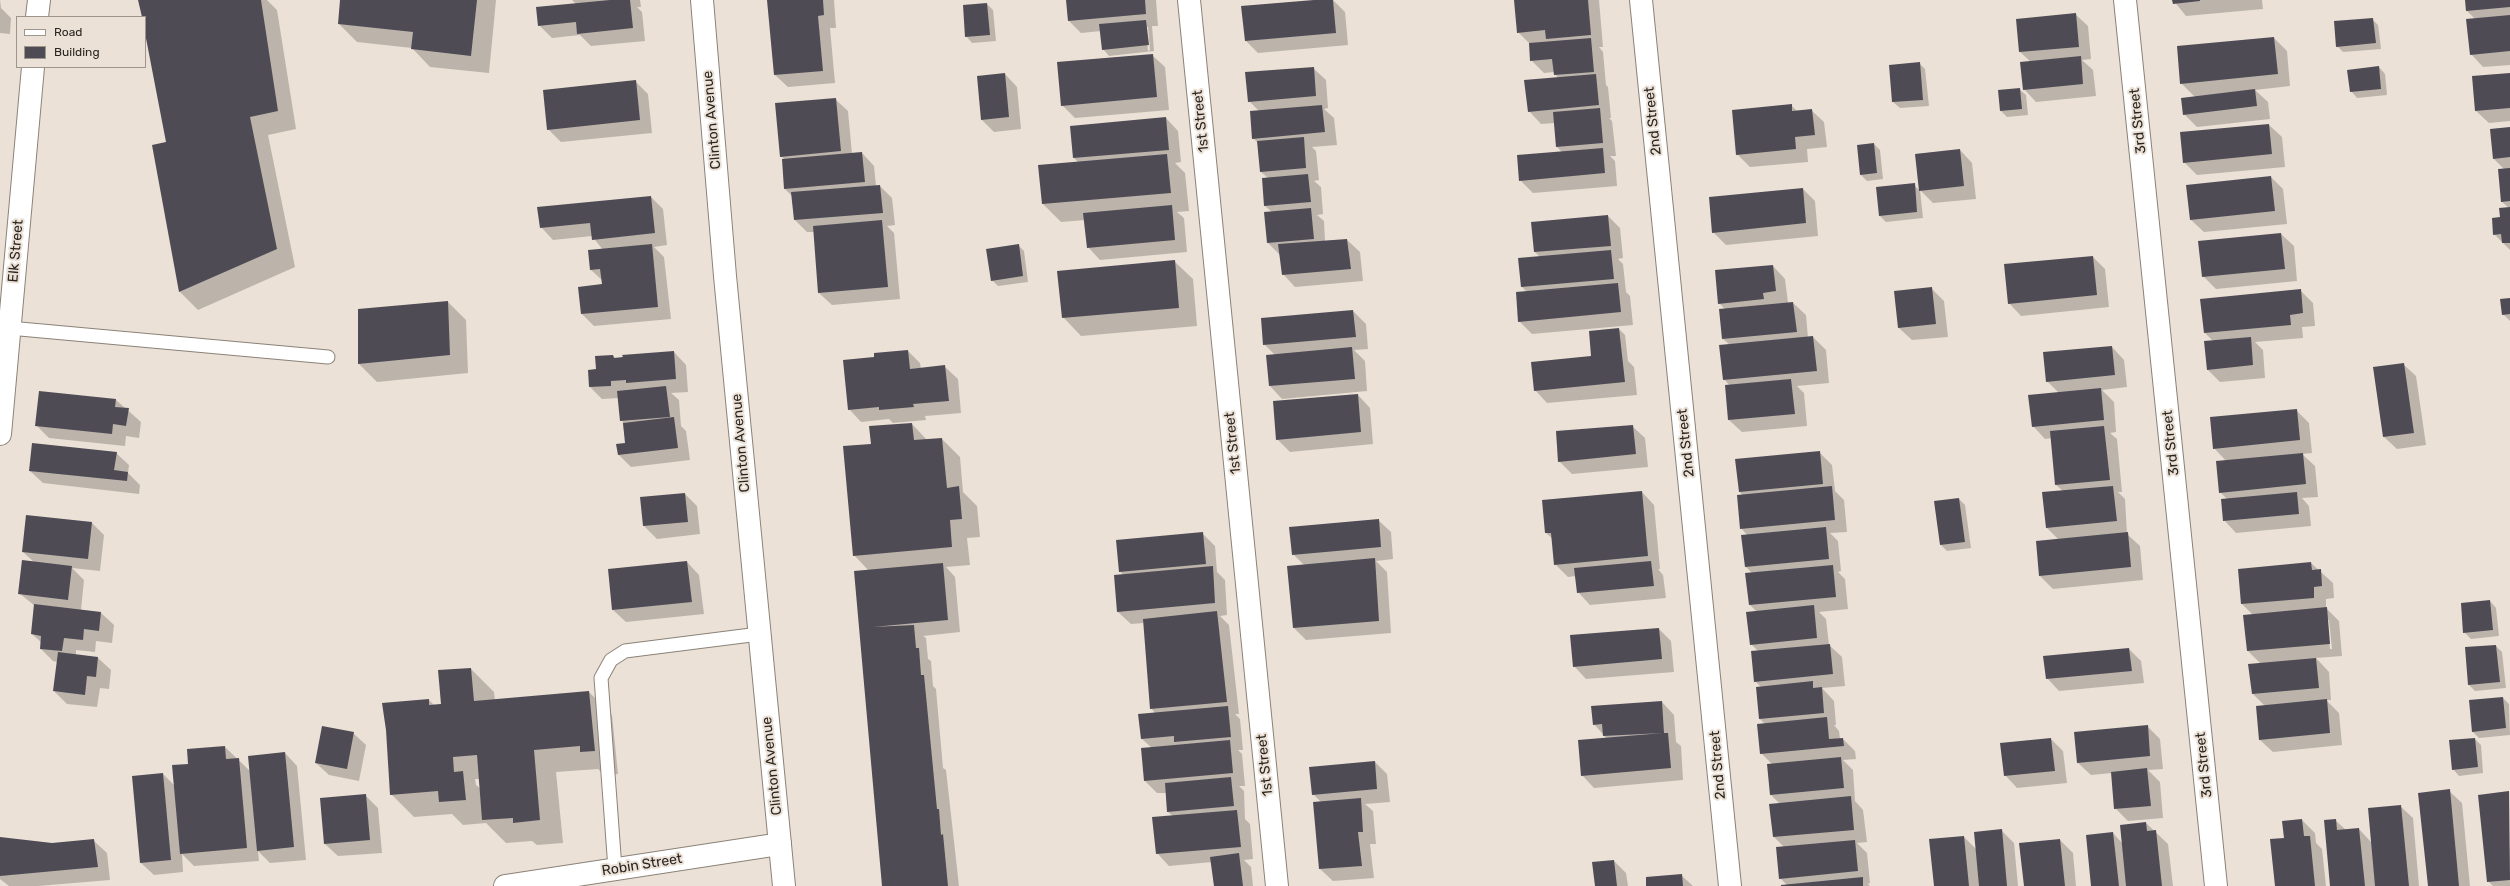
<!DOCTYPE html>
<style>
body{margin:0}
#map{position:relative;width:2510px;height:886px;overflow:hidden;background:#ebe1d6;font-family:Rubik,sans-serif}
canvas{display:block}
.legend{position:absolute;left:16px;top:16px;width:130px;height:52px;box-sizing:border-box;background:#ebe1d6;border:1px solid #9d968e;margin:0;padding:5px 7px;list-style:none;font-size:12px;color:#292521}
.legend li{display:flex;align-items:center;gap:8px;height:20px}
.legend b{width:20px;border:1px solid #9d968e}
</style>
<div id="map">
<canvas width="2510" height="886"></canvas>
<ul class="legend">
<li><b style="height:5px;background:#fff"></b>Road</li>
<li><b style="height:11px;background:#4e4b55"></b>Building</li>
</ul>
</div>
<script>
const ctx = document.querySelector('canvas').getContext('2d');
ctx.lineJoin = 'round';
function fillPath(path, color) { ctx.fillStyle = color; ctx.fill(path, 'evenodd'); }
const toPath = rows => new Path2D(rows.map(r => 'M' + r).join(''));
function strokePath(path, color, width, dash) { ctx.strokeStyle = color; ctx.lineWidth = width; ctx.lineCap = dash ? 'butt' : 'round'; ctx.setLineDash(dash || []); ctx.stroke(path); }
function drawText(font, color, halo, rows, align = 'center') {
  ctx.font = font + ' Rubik,sans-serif'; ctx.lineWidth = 4; ctx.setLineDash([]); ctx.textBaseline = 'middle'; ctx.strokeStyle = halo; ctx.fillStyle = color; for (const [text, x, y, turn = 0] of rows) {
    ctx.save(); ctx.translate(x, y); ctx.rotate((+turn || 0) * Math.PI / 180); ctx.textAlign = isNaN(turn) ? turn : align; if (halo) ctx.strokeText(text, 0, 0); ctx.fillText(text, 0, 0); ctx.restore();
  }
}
fillPath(toPath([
 [0,0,1,8,11,18,10,34,0,33],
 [139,0,267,0,277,10,296,129,268,135,295,267,198,310,180,292,154,146,168,143,145,28,145,17,143,17],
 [341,0,496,0,489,73,430,67,412,48,357,42,339,24],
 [572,0,640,0,641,7,637,7,642,12,645,41,591,46,580,35,552,38,539,25,576,4],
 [768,0,834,0,836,28,830,28,835,83,788,87,775,75],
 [1067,0,1156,0,1158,26,1152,26,1154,51,1109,56,1103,49,1101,31,1081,33,1068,20],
 [1146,27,1148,27,1150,50,1148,51],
 [1326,0,1333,0,1345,12,1348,45,1258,53,1245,40],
 [1524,0,1599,0,1603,47,1599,47,1603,52,1606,85,1608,87,1611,118,1609,118,1612,121,1616,156,1610,156,1615,161,1617,186,1533,193,1520,180,1562,152,1557,147,1555,123,1541,124,1529,111,1558,78,1554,72,1544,73,1531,60,1530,44,1518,32],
 [2173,0,2262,0,2263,9,2186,16],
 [2466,0,2510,0,2510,65,2483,67,2471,54,2475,19,2467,11],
 [987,4,993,10,996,41,972,43,966,36],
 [2075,14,2088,26,2091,59,2082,60,2093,70,2096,96,2036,102,2024,89,2031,62,2020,52],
 [2372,19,2378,25,2381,49,2343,52,2337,46],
 [2274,38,2287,51,2290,86,2255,90,2268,102,2270,119,2197,127,2184,114,2195,97,2181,83],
 [1152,55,1165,67,1169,110,1075,118,1062,105],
 [1919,63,1925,69,1929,106,1900,108,1893,102],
 [2379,67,2385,74,2387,95,2357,98,2351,91],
 [1313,68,1326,80,1328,108,1324,109,1334,118,1337,145,1312,147,1316,151,1319,180,1314,181,1321,187,1323,214,1317,215,1324,221,1325,241,1347,240,1360,252,1363,281,1295,287,1283,274,1281,256,1268,243,1272,212,1265,206,1268,178,1261,172,1258,143,1253,138,1259,111,1249,101],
 [1005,74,1017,87,1021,129,994,132,982,120],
 [2510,74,2510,121,2489,123,2476,111],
 [635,81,648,94,652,133,561,142,548,129],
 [2019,89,2026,95,2028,115,2007,117,2001,111,1999,91],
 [835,99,848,111,852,154,862,153,874,166,876,186,880,186,892,198,895,225,887,226,894,233,900,299,832,305,819,293,814,232,807,232,795,220,792,196,785,189,785,160,781,156],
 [1791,105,1797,111,1811,110,1824,122,1827,147,1807,149,1808,162,1750,167,1737,154],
 [1166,118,1178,131,1181,162,1175,163,1185,173,1189,211,1177,212,1184,218,1187,252,1100,260,1088,247,1085,220,1061,222,1043,204,1039,166,1079,163,1074,158],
 [2269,125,2282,137,2285,167,2197,175,2184,162],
 [2510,128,2510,250,2494,234,2501,218,2509,208,2502,202,2505,170,2494,159],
 [1874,144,1880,150,1883,179,1867,181,1861,175],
 [1960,150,1972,163,1976,199,1933,203,1920,190,1923,218,1886,222,1880,216,1878,188,1914,185,1920,191,1916,154],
 [2271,177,2283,189,2287,224,2204,232,2191,220,2187,186],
 [1803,189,1815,201,1818,236,1726,245,1713,232],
 [651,197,663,209,667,245,654,247,664,257,671,319,594,326,582,314,603,285,603,281,591,270,603,250,592,236,553,240,541,227],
 [1608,216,1620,228,1623,258,1618,259,1623,264,1626,292,1630,296,1633,325,1532,334,1519,321,1527,292,1522,287,1540,257,1535,252,1532,223],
 [2281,234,2294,246,2297,281,2216,289,2203,276],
 [1018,245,1024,251,1028,282,998,286,992,280],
 [2093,257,2105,269,2109,307,2021,316,2009,303],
 [1174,261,1193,279,1197,326,1081,336,1063,317],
 [1773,266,1785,279,1788,303,1793,303,1806,315,1808,338,1813,337,1826,350,1829,383,1797,386,1804,393,1807,426,1742,432,1729,420,1730,386,1724,379,1730,345,1723,339,1725,309,1719,303],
 [1931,288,1944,301,1948,337,1912,340,1899,328],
 [2300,290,2313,303,2315,326,2302,327,2303,338,2255,342,2263,350,2265,378,2220,382,2208,370,2213,341,2205,333],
 [2510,299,2510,321,2503,314],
 [448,302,466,320,468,373,377,382,359,364,359,310],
 [1353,311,1366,324,1368,349,1354,350,1365,361,1367,391,1282,399,1270,386,1267,356,1275,355,1264,344],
 [1619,329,1625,335,1628,361,1634,367,1637,395,1547,403,1535,390,1592,357,1590,332],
 [2112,347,2124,360,2127,387,2102,390,2114,402,2116,432,2110,433,2117,439,2122,492,2118,492,2125,499,2127,534,2140,546,2143,580,2053,589,2040,576,2037,542,2059,540,2046,527,2063,491,2056,485,2052,438,2045,439,2033,426,2059,393,2047,381],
 [908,351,920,363,921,369,945,367,958,379,961,413,925,416,926,420,893,423,889,419,861,422,849,409,875,358],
 [674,352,686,365,688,392,671,393,679,400,681,426,686,431,690,460,631,467,619,455,626,444,619,398,602,399,590,387,597,370,613,356,616,359],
 [2403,364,2416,376,2426,445,2397,449,2384,437],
 [1358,395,1370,408,1373,444,1290,452,1277,439],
 [116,400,141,422,139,438,126,436,125,446,49,438,36,425],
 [2296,410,2309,423,2312,453,2302,454,2315,466,2318,497,2302,498,2309,506,2311,526,2236,533,2224,520,2227,499,2220,492,2226,461,2214,448],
 [912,424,927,440,942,439,960,457,963,492,977,506,980,537,967,538,970,565,946,567,955,577,960,632,923,636,926,638,928,659,931,661,933,686,936,689,943,768,946,770,959,886,883,886,869,571,854,555,872,445],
 [1632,426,1645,438,1648,467,1572,474,1559,461],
 [1819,452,1832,465,1835,491,1844,500,1847,532,1830,533,1838,541,1841,571,1838,572,1845,579,1848,609,1819,612,1826,619,1829,645,1842,657,1845,686,1822,688,1834,701,1836,725,1834,725,1839,731,1840,739,1843,739,1855,751,1856,759,1843,760,1853,770,1855,801,1863,810,1867,842,1857,843,1867,853,1870,883,1868,884,1870,886,1782,886,1787,885,1780,878,1784,847,1774,837,1770,805,1780,804,1771,795,1772,764,1761,753,1765,724,1760,719,1761,687,1755,681,1759,652,1751,644,1757,612,1750,605,1753,574,1746,567,1748,536,1741,528,1743,496,1740,492],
 [116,453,129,465,128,473,140,485,139,494,43,483,30,471],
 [1642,492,1654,505,1660,569,1658,569,1663,575,1666,598,1590,605,1578,592,1576,576,1568,577,1555,564,1553,539,1546,533],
 [685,494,697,506,700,534,657,539,644,526,641,498],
 [1959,499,1965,505,1971,548,1947,551,1941,545],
 [1378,520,1391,532,1393,559,1376,561,1387,572,1391,633,1306,640,1294,628,1304,565,1293,554],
 [92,523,104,535,100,571,72,568,84,580,81,610,101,613,114,625,112,643,96,641,95,652,76,650,76,655,98,658,111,670,109,689,100,688,97,707,67,704,54,691,58,662,53,661,41,649,42,643,32,634,35,606,19,593,35,563,23,552],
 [1202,533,1215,546,1217,572,1225,580,1227,615,1220,616,1229,625,1239,714,1235,714,1240,719,1243,750,1238,750,1242,754,1245,786,1239,786,1244,791,1245,819,1250,824,1253,859,1244,860,1251,867,1253,886,1214,886,1212,862,1169,866,1157,853,1173,816,1168,812,1166,793,1157,793,1145,781,1152,748,1142,739,1155,713,1151,708,1144,623,1131,624,1118,612,1123,575,1120,571],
 [687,562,699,575,704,614,626,622,613,610],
 [2311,563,2333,583,2334,598,2326,599,2326,608,2339,621,2342,656,2316,658,2329,672,2331,700,2326,700,2339,713,2342,745,2273,752,2260,740,2265,706,2253,694,2261,664,2248,651,2244,616,2253,615,2242,604],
 [2327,620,2329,620,2332,649,2330,649],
 [2490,601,2496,608,2499,636,2471,639,2464,632],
 [1659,629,1671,641,1674,672,1586,679,1574,666],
 [2496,646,2502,652,2506,688,2475,691,2469,685],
 [2129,649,2141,661,2144,683,2059,691,2047,678],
 [471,669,494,692,495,700,589,692,612,715,618,774,604,775,598,769,556,772,563,843,537,845,532,841,506,843,486,823,463,825,452,814,414,817,391,794,429,700,434,705,442,704],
 [475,779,480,779,481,789,476,785],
 [2503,698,2509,704,2510,735,2479,738,2473,732],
 [1662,702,1674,715,1676,742,1681,746,1683,780,1594,788,1582,775,1607,739,1594,724],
 [2147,726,2160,739,2163,769,2148,770,2160,782,2163,818,2128,821,2115,808,2112,773,2091,775,2078,763],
 [353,733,366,745,359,781,329,775,316,763],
 [2051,739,2063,751,2067,783,2017,788,2005,775],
 [2475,739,2481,745,2483,773,2459,776,2453,769],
 [225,747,250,771,285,753,297,766,306,860,270,863,258,851,259,861,194,866,182,854,183,872,154,875,141,863,163,774,175,786,189,765],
 [1375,762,1387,774,1390,802,1365,804,1373,811,1376,844,1370,844,1374,878,1333,881,1320,869,1321,802,1313,794],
 [2449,791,2462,803,2470,886,2429,886],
 [2508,793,2510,886,2493,886,2488,881],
 [365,795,378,808,382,853,338,856,325,844,321,799],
 [2400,806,2413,818,2419,886,2331,886,2335,820,2346,830,2359,829,2372,843],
 [2302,820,2315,833,2316,843,2322,849,2326,886,2276,886,2285,839],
 [2146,823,2168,844,2173,886,2092,886,2113,833,2122,843],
 [2001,830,2014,843,2018,886,1935,886,1964,837,1977,850],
 [0,838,51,844,94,841,107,853,110,880,38,886,9,886,0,879],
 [2060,840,2073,853,2076,886,2025,886],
 [1614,861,1626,873,1628,886,1596,886],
 [1681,875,1693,886,1648,886]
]), '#0003');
fillPath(toPath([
 [138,0,261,0,278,111,250,117,277,249,179,292,152,145,166,142,145,33,145,17,142,17],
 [340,0,477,0,471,56,411,49,413,32,338,24],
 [610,0,630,0,633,28,577,34,576,22,538,26,536,7],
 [767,0,823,0,824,15,818,16,823,71,774,75],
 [1066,0,1145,0,1146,14,1068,21],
 [1314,0,1333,0,1336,33,1245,41,1241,6],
 [1514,0,1588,0,1591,35,1546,39,1545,30,1517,33],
 [2172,0,2200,0,2200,1,2173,4],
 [2465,0,2510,0,2510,7,2466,11],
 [987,3,990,35,965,37,963,5],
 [2076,13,2079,47,2019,52,2016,19],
 [2510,15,2510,51,2470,55,2466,19],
 [2373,18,2376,43,2336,47,2334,21],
 [1146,20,1149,45,1102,50,1099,24],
 [2274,37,2278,74,2180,84,2177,46],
 [1591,38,1594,72,1554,75,1552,59,1530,61,1529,43],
 [1153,54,1157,97,1061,106,1057,62],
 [2081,56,2083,84,2023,90,2020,62],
 [1920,62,1923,100,1892,102,1889,65],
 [2379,66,2381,89,2350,92,2347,70],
 [1314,67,1316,96,1248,102,1245,72],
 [1005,73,1009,117,981,120,977,76],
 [2510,73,2510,108,2475,111,2472,76],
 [1596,74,1599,105,1528,112,1524,80],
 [636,80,640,120,547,130,543,90],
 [2020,88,2022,109,2000,111,1998,90],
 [2255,89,2257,106,2183,115,2181,98],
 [836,98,841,151,780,157,775,103],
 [1792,104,1792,111,1812,109,1815,135,1795,137,1796,149,1736,155,1732,110],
 [1322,105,1325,132,1252,139,1250,111],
 [1600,108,1603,143,1556,147,1553,112],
 [1166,117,1169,150,1073,158,1070,126],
 [2269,124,2272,154,2183,163,2180,132],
 [2510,127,2510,157,2493,159,2490,129],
 [1304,137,1306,168,1260,172,1257,141],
 [1874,143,1877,173,1860,175,1857,145],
 [1603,148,1605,173,1519,181,1517,155],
 [1960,149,1964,186,1919,191,1915,154],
 [862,152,865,182,784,189,782,159],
 [1167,154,1171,193,1042,204,1038,165],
 [2510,168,2510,201,2501,202,2498,169],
 [1308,174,1311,202,1264,206,1262,178],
 [2271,176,2275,211,2190,220,2186,185],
 [1915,183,1917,212,1879,216,1876,187],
 [880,185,883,213,794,220,791,192],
 [1803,188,1806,223,1712,233,1709,197],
 [651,196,655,233,592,240,590,223,540,228,537,207],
 [1172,205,1175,240,1087,248,1083,213],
 [2510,207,2510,243,2502,243,2501,234,2493,235,2492,218,2500,217,2499,208],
 [1311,208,1314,239,1267,243,1264,212],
 [1608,215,1611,246,1534,252,1531,222],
 [882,220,888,287,818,293,813,226],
 [2281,233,2285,269,2202,277,2198,241],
 [1347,239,1351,269,1282,275,1278,244],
 [652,244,658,307,581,314,578,287,602,284,600,269,590,270,588,250],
 [1019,244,1023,276,991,281,986,249],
 [1611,250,1614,279,1521,287,1518,258],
 [2093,256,2097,295,2008,304,2004,264],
 [1175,260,1179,308,1062,318,1057,271],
 [1773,265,1776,291,1763,293,1764,299,1718,304,1715,270],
 [1618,283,1621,312,1518,322,1516,292],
 [1932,287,1936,324,1898,328,1894,291],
 [2301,289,2303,313,2290,315,2291,325,2204,333,2200,299],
 [2510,298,2510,314,2502,315,2500,299],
 [448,301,450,355,358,364,358,309],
 [1793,302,1797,332,1722,339,1719,309],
 [1353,310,1356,337,1263,345,1261,318],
 [1619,328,1625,382,1534,391,1531,362,1591,356,1589,331],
 [1813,336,1817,371,1723,380,1719,345],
 [2251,337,2253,365,2207,370,2204,341],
 [2112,346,2115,375,2046,382,2043,352],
 [1352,347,1355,379,1269,386,1266,355],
 [908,350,910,369,945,365,949,401,913,404,914,407,879,410,879,407,848,410,843,360,874,357,874,353],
 [674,351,676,379,626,383,626,380,611,381,611,386,589,387,588,370,596,369,595,356,613,355,614,358,623,357,622,355],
 [2404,363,2414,433,2383,437,2373,367],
 [1791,379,1795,414,1728,420,1725,385],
 [666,386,670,417,620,421,617,391],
 [2101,388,2104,420,2032,427,2028,395],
 [39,391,116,399,115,407,129,408,126,426,113,424,112,434,35,426],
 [1358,394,1361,432,1276,440,1273,401],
 [2297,409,2300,440,2213,449,2210,417],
 [674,417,678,448,618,455,616,444,625,443,623,423],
 [912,423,914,440,942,438,947,488,959,486,962,519,950,520,952,547,853,556,843,446,871,444,869,426],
 [1633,425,1636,454,1558,462,1556,431],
 [2104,426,2110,480,2055,485,2050,431],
 [32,443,117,452,114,470,128,472,127,481,29,471],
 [1820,451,1823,484,1739,492,1735,459],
 [2303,453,2306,484,2219,493,2216,461],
 [1832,486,1835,520,1740,529,1737,495],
 [2113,486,2117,521,2046,528,2042,492],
 [1642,491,1648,556,1554,565,1551,533,1545,533,1542,500],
 [2297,492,2299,514,2223,521,2221,499],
 [685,493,688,522,643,526,640,497],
 [1959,498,1965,542,1940,545,1934,501],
 [26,515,92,522,88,559,22,552],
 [1379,519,1381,547,1292,555,1289,527],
 [1826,527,1829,559,1745,567,1741,535],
 [1203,532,1206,564,1119,572,1116,540],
 [2128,532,2131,567,2039,576,2036,541],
 [1375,558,1379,621,1293,628,1287,566],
 [22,560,72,566,68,600,18,594],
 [687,561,692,602,612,610,608,569],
 [1651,561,1654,586,1577,593,1574,568],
 [2311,562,2312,570,2321,569,2322,586,2314,587,2314,598,2241,604,2238,569],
 [943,563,948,620,873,627,914,625,916,648,919,648,921,675,924,675,937,809,939,809,941,835,943,834,948,886,882,886,854,571],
 [1833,565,1836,597,1749,605,1745,573],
 [1213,566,1215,603,1117,612,1114,575],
 [2490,600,2493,630,2463,633,2461,603],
 [34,604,101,612,99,631,84,629,83,640,64,638,62,651,40,649,41,636,31,634],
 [1814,605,1817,638,1750,645,1746,612],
 [2327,607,2330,644,2247,651,2243,615],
 [1217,611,1227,702,1150,709,1143,619],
 [1659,628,1662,659,1573,667,1570,635],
 [1830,644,1833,674,1754,682,1751,651],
 [2496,645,2500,682,2468,685,2465,647],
 [2129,648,2132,671,2046,679,2043,656],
 [58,652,98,657,96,677,87,676,85,695,53,691],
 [2316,658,2319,688,2252,694,2248,664],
 [471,668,474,701,589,691,595,751,580,752,580,746,534,750,540,820,513,823,513,818,482,820,477,755,453,757,454,772,463,771,466,800,439,802,438,791,390,795,386,730,382,703,429,699,429,705,441,704,438,670],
 [1813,681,1813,688,1822,687,1824,713,1759,719,1756,687],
 [2503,697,2506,728,2472,732,2469,700],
 [2327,699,2330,733,2259,740,2256,706],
 [1662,701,1664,733,1668,733,1671,768,1581,776,1578,740,1663,733,1603,736,1602,724,1593,725,1591,706],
 [1228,706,1231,737,1174,742,1174,736,1141,739,1138,714],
 [1827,717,1829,739,1843,738,1844,746,1760,754,1757,724],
 [2148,725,2150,756,2077,763,2074,732],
 [322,726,354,732,347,769,315,763],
 [2051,738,2055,771,2004,776,2000,743],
 [2475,738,2478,767,2452,770,2449,740],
 [1230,740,1233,773,1144,781,1141,748],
 [225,746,226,759,239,758,247,848,180,854,172,765,188,764,187,749],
 [285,752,294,847,257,851,248,756],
 [1841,757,1844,788,1770,795,1767,764],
 [1375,761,1377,789,1312,795,1309,767],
 [2147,768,2151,806,2114,809,2111,772],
 [163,773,171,860,140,863,132,776],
 [1231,777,1234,806,1167,812,1165,783],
 [2450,789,2459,886,2428,886,2418,793],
 [2509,791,2510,880,2487,882,2478,795],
 [366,794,370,840,324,844,320,798],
 [1851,796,1854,830,1773,837,1769,804],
 [1361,798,1363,832,1358,832,1362,866,1319,869,1313,802],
 [2401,805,2409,886,2375,886,2368,808],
 [1237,810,1241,847,1156,854,1152,817],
 [2302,819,2304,836,2310,836,2315,886,2275,886,2270,839,2284,838,2282,821],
 [2336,819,2337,830,2359,828,2365,886,2330,886,2324,820],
 [2146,822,2147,831,2156,830,2162,886,2126,886,2120,825],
 [2002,829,2007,886,1979,886,1974,832],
 [2113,832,2119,886,2091,886,2086,835],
 [1964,836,1969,886,1934,886,1929,839],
 [0,837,52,843,94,839,98,867,0,876],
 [2060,839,2065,886,2024,886,2019,843],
 [1855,840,1858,871,1779,879,1776,847],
 [1239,853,1243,886,1214,886,1210,857],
 [1614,860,1617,886,1595,886,1592,862],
 [1682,874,1683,886,1646,886,1646,877],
 [1863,877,1863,886,1781,886,1781,885]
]), '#4e4b55');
const lane = toPath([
 [9,328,328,357],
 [615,869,601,678,611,660,625,651,759,634]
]);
const street = toPath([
 [1189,0,1277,886],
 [1641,0,1730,886],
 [2125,0,2216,886],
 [37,17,39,0],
 [0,434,33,67],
 [505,886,780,844]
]);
const secondary = toPath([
 [702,0,725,276,784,886]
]);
strokePath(lane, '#8b8278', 15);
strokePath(street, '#8b8278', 24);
strokePath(secondary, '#8b8278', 24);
strokePath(lane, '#fff', 13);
strokePath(street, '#fff', 22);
strokePath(secondary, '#fff', 22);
drawText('14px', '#292521', '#ebe1d6', [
 ["Clinton Avenue",712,120,-95],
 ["1st Street",1201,121,-96],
 ["2nd Street",1653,121,-96],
 ["3rd Street",2138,121,-96],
 ["Elk Street",16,251,-85],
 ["Clinton Avenue",741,443,-95],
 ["1st Street",1233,443,-96],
 ["2nd Street",1686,443,-96],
 ["3rd Street",2171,443,-96],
 ["1st Street",1265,765,-96],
 ["2nd Street",1718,765,-95],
 ["3rd Street",2204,765,-96],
 ["Clinton Avenue",772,766,-96],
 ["Robin Street",642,865,-9]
]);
</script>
